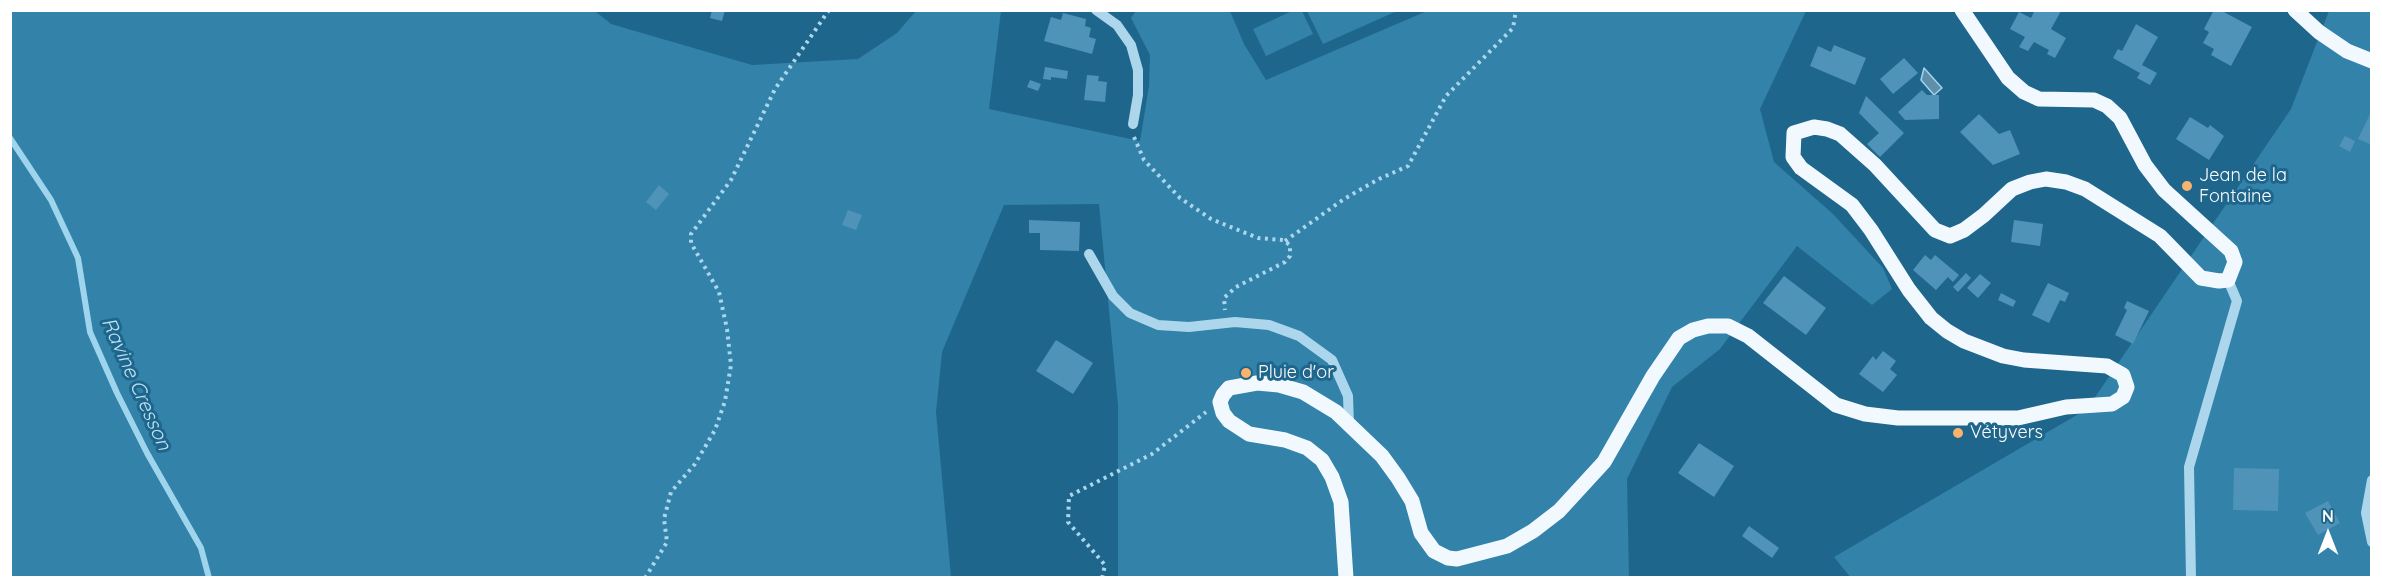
<!DOCTYPE html>
<meta charset="utf-8">
<style>
body{margin:0}
#map{position:relative;width:2382px;height:588px;overflow:hidden;background:#1f668c;font-family:Quicksand,sans-serif}
canvas{display:block}
.frame{position:absolute;inset:0;border:12px solid #fff;pointer-events:none}
.north{position:absolute;left:2298px;top:504px;width:60px;height:60px;-webkit-text-stroke:4px #1f668c;paint-order:stroke;rotate:0deg;font-size:16px;font-weight:700;line-height:24px;text-align:center;color:#fff}
.north::after{content:'';display:block;margin:auto;width:21px;height:27px;background:#fff;clip-path:polygon(50% 0,100% 100%,50% 72%,0 100%)}
</style>
<div id="map">
<canvas width="2382" height="588"></canvas>
<div class="frame"></div>
<div class="north">N</div>
</div>
<script>
const ctx = document.querySelector('canvas').getContext('2d');
ctx.lineJoin = 'round';
function fillPath(path, color) { ctx.fillStyle = color; ctx.fill(path, 'evenodd'); }
const toPath = rows => new Path2D(rows.map(r => 'M' + r).join(''));
function strokePath(path, color, width, dash) { ctx.strokeStyle = color; ctx.lineWidth = width; ctx.lineCap = dash ? 'butt' : 'round'; ctx.setLineDash(dash || []); ctx.stroke(path); }
function drawText(font, color, halo, rows, align = 'center') {
  ctx.font = font + ' Quicksand,sans-serif'; ctx.lineWidth = 6; ctx.setLineDash([]); ctx.textBaseline = 'middle'; ctx.strokeStyle = halo; ctx.fillStyle = color; for (const [text, x, y, turn = 0] of rows) {
    ctx.save(); ctx.translate(x, y); ctx.rotate((+turn || 0) * Math.PI / 180); ctx.textAlign = isNaN(turn) ? turn : align; if (halo) ctx.strokeText(text, 0, 0); ctx.fillText(text, 0, 0); ctx.restore();
  }
}
fillPath(toPath([
 [10,11,595,11,611,24,752,65,858,59,897,33,916,11,1001,11,989,109,1140,141,1149,86,1150,55,1131,18,1136,11,1230,11,1244,44,1266,80,1427,11,1806,11,1760,109,1774,162,1833,214,1883,268,1892,289,1872,305,1797,246,1720,349,1672,387,1627,479,1629,577,1118,577,1118,405,1099,204,1004,205,942,352,936,412,951,577,11,577],
 [1292,11,1302,11,1313,34,1266,56,1253,29],
 [1307,11,1397,11,1323,44],
 [2329,11,2371,11,2371,577,1851,578,1834,557,2087,409,2291,109]
]), '#3282aa');
const water = toPath([
 [1924,68,1942,88,1934,95,1921,80,1924,68]
]);
fillPath(water, '#5f8fa9');
strokePath(water, '#9fd4ed', 1.5);
strokePath(toPath([
 [10,138,51,200,78,258,90,332,117,393,147,453,201,548,209,578]
]), '#9fd4ed', 6);
fillPath(toPath([
 [712,10,725,10,722,21,710,18],
 [2035,10,2061,11,2051,29,2066,38,2055,58,2047,54,2049,50,2034,42,2028,51,2019,47,2025,37,2010,29,2019,12,2031,18],
 [2214,10,2220,10,2252,27,2231,66,2211,55,2214,49,2203,43,2209,32,2204,29],
 [1063,13,1086,19,1085,26,1091,28,1089,37,1096,39,1092,54,1044,41,1051,17,1061,20],
 [2136,24,2158,37,2142,65,2157,73,2150,85,2137,78,2140,73,2113,58,2118,49,2122,51],
 [1834,45,1866,58,1855,85,1810,66,1818,46,1831,52],
 [1904,58,1918,73,1893,94,1880,79],
 [1045,67,1068,71,1067,79,1051,77,1051,80,1043,79],
 [1087,75,1099,76,1098,81,1107,82,1105,102,1084,100],
 [1030,80,1041,84,1038,91,1027,87],
 [1922,90,1927,95,1939,95,1939,119,1905,120,1898,112],
 [1866,96,1904,133,1880,157,1867,144,1879,133,1859,113],
 [2372,110,2372,145,2358,139],
 [1979,114,1999,134,2010,130,2020,154,1993,165,1960,132],
 [2190,117,2208,128,2210,125,2224,136,2209,160,2176,139],
 [2345,136,2355,141,2350,152,2339,146],
 [659,185,669,194,656,210,646,202],
 [848,210,862,215,856,230,842,225],
 [1029,220,1080,222,1079,251,1040,250,1040,233,1029,233],
 [2014,220,2043,224,2040,246,2011,242],
 [1925,255,1931,260,1935,255,1959,275,1953,282,1948,277,1936,290,1913,270],
 [1966,273,1971,278,1958,292,1953,287],
 [1980,274,1991,283,1978,298,1967,288],
 [1784,276,1826,308,1806,335,1763,303],
 [2048,283,2069,293,2065,302,2060,300,2049,323,2032,315],
 [2001,293,2016,301,2013,307,1998,300],
 [2127,301,2149,311,2133,344,2115,335,2127,310,2124,308],
 [1056,340,1093,363,1073,394,1036,371],
 [1883,351,1896,361,1890,369,1897,375,1883,392,1859,374,1873,356,1876,360],
 [1699,443,1734,466,1714,497,1678,473],
 [2234,468,2279,469,2278,511,2233,510],
 [2328,501,2340,523,2318,535,2305,513],
 [1749,526,1779,548,1772,558,1742,536]
]), '#4f93b8');
strokePath(toPath([
 [1134,137,1144,160,1180,198,1211,219,1258,238,1283,240,1290,245,1290,256,1285,262,1236,287,1224,298,1225,310],
 [1285,241,1344,199,1379,179,1408,166,1446,96,1513,28,1516,10],
 [645,578,667,542,664,519,671,492,695,464,715,430,725,401,731,365,727,329,719,292,691,243,691,234,731,180,775,89,829,10],
 [1102,578,1105,565,1068,522,1069,496,1152,454,1206,412]
]), '#acd6ec', 4, [3, 4.5]);
strokePath(toPath([
 [1096,10,1117,25,1131,45,1138,70,1138,95,1133,124],
 [1089,254,1113,296,1130,313,1158,325,1189,327,1235,322,1269,325,1299,336,1332,360,1348,396,1349,425],
 [2372,480,2366,513,2372,542],
 [2191,578,2189,467,2237,301,2228,280]
]), '#acd6ec', 10);
strokePath(toPath([
 [2295,10,2319,32,2347,51,2372,61],
 [1346,578,1341,502,1332,477,1322,460,1307,448,1285,440,1249,434,1229,421,1223,413,1220,402,1223,395,1229,388,1257,383,1279,385,1303,392,1336,412,1382,456,1398,478,1412,501,1421,533,1434,551,1448,558,1457,559,1507,546,1533,531,1559,511,1604,462,1653,376,1679,338,1693,330,1708,326,1728,326,1748,336,1836,405,1865,414,1898,418,2018,418,2066,407,2112,404,2123,397,2127,387,2123,375,2107,366,2024,360,2003,356,1964,341,1947,331,1931,318,1909,290,1871,230,1852,205,1801,168,1793,157,1794,133,1814,127,1827,129,1840,134,1875,165,1935,230,1950,236,1964,230,1984,215,2012,189,2030,182,2046,179,2066,182,2085,189,2160,236,2201,278,2219,281,2228,280,2235,262,2231,251,2164,190,2145,165,2120,118,2107,106,2094,100,2039,99,2024,92,2008,78,1962,10]
]), '#f1f9ff', 15);
for (const [x, y, r, color] of [
 [2187,186,6,"#fab36c"],
 [1246,373,6,"#fab36c"],
 [1958,433,6,"#fab36c"]
]) { const dot = new Path2D(); dot.arc(x, y, r, 0, 2 * Math.PI); ctx.fillStyle = color; ctx.fill(dot); strokePath(dot, '#1f668c', 2); }
drawText('18px', '#fff', '#1f668c', [
 ["Jean de la",2199,176],
 ["Fontaine",2199,197],
 ["Pluie d'or",1258,373],
 ["Vétyvers",1970,433]
], 'left');
drawText('italic 20px', '#bce1f4', '#1f668c', [
 ["Ravine Cresson",136,384,66]
]);
</script>
